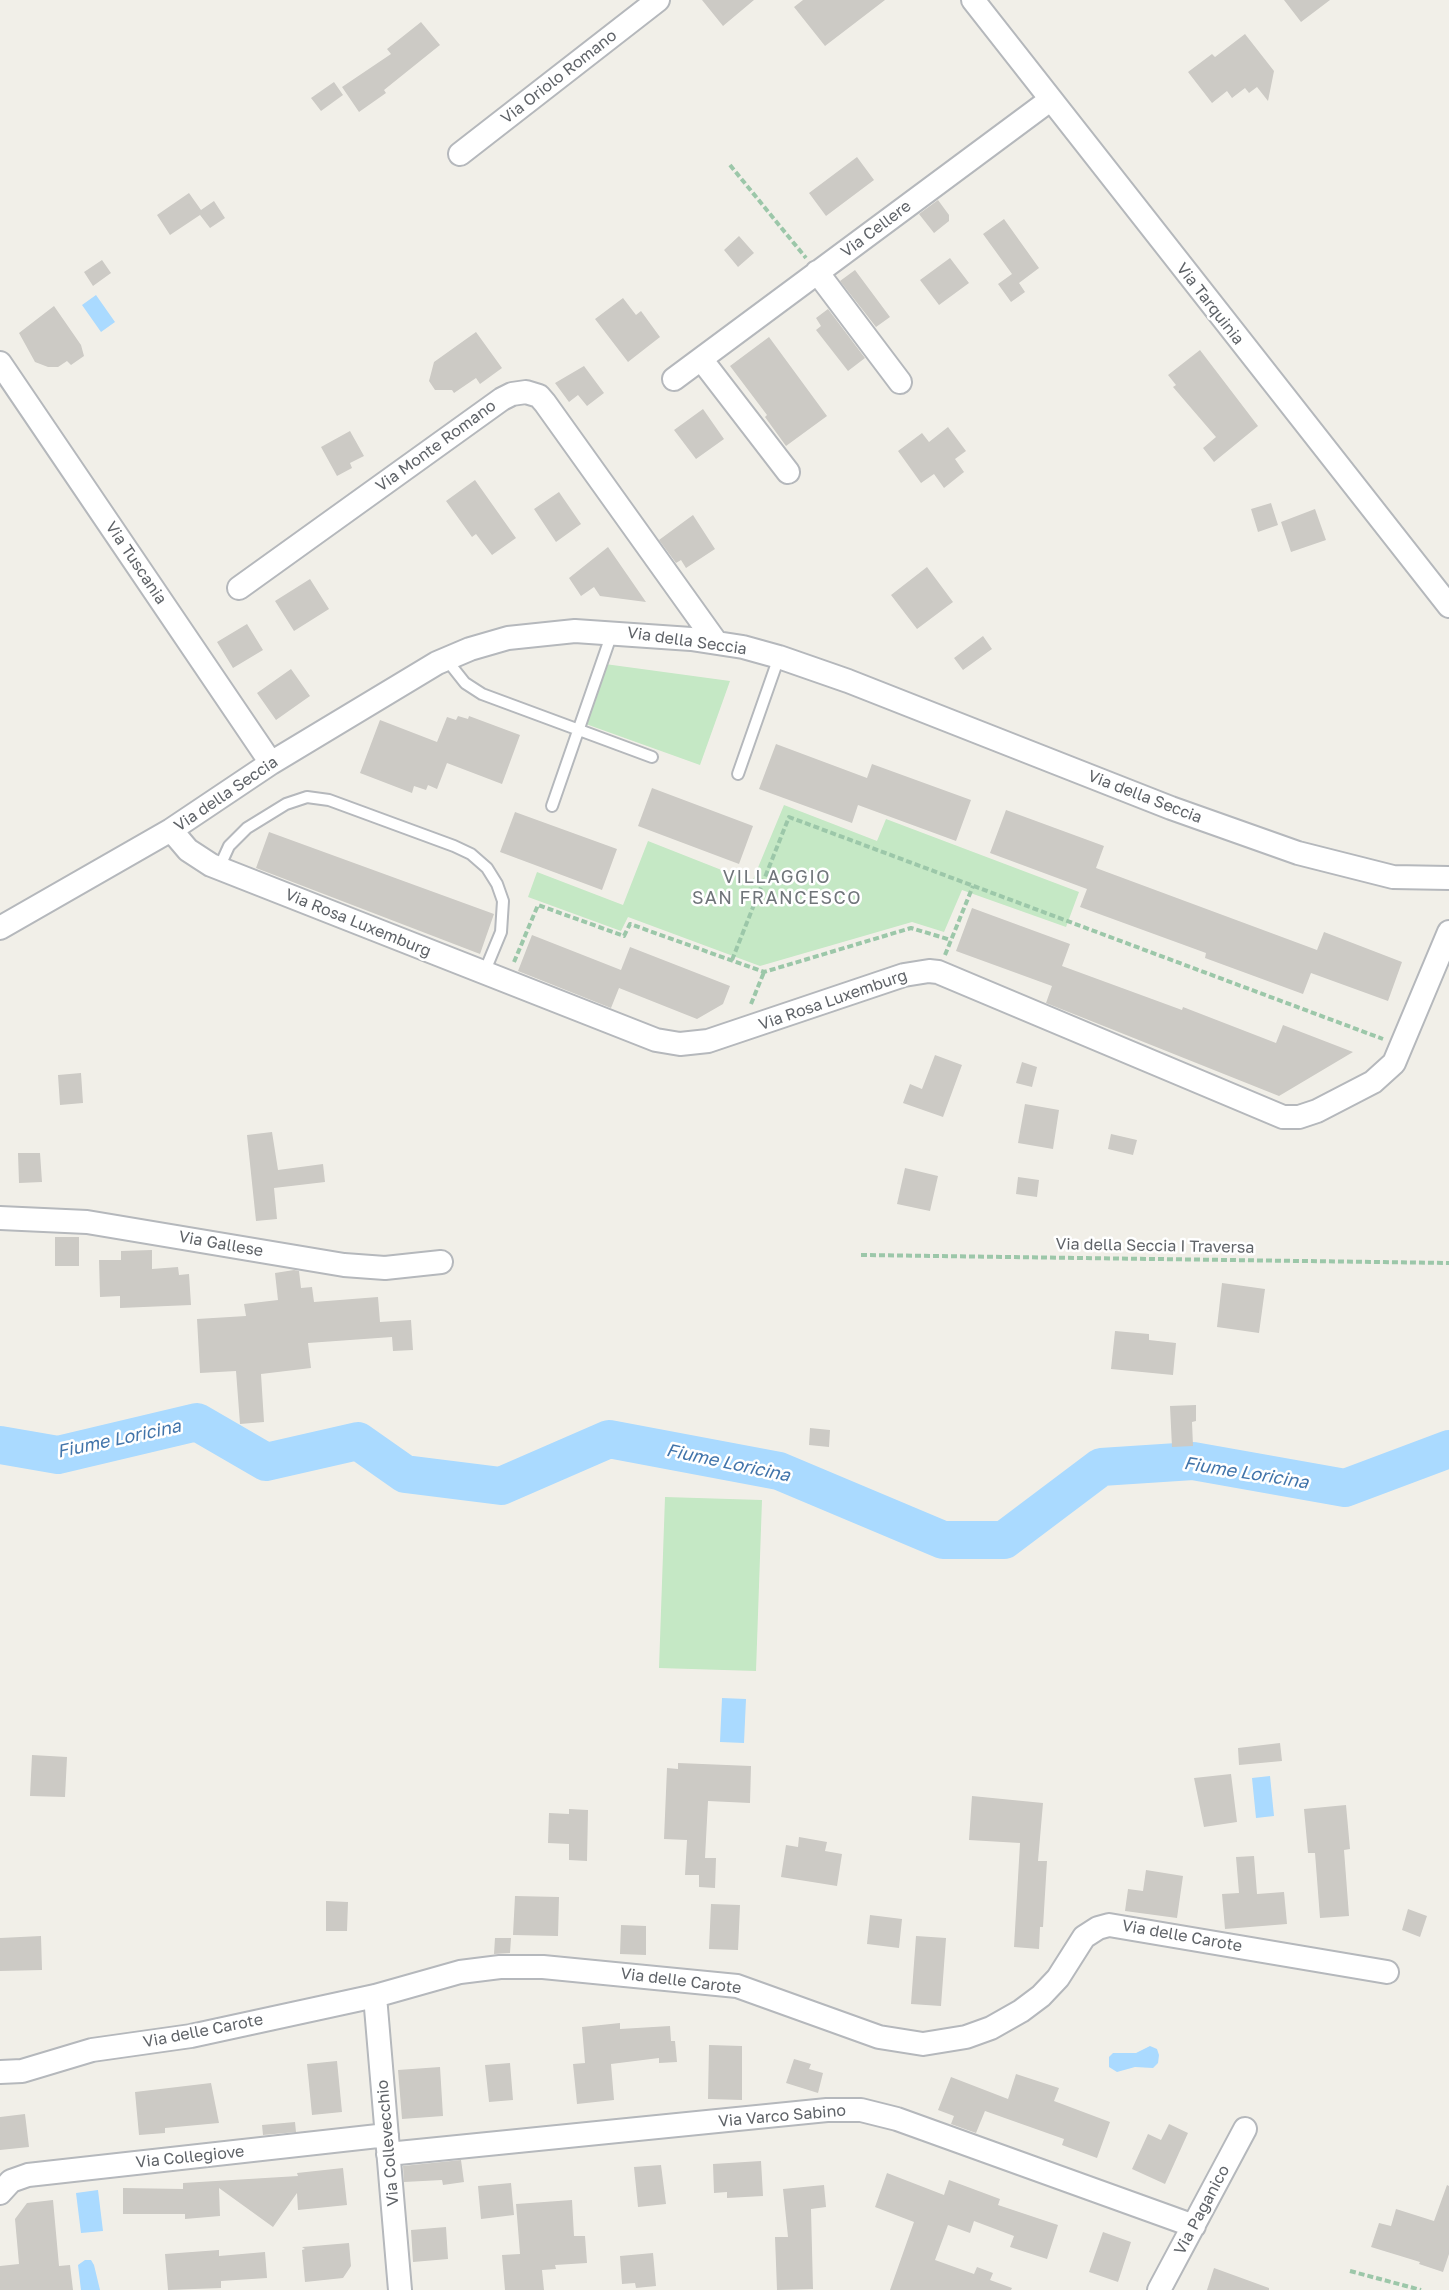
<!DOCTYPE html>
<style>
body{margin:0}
canvas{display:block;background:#f1efe8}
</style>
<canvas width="1449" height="2290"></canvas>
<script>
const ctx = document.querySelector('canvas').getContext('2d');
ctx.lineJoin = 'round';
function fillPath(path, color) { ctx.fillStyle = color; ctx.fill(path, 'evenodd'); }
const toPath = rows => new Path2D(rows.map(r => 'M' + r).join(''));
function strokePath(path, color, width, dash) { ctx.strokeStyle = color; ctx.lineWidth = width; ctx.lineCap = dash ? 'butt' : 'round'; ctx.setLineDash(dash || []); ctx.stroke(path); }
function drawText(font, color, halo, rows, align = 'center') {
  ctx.font = font + ' "Golos Text",sans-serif'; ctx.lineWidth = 5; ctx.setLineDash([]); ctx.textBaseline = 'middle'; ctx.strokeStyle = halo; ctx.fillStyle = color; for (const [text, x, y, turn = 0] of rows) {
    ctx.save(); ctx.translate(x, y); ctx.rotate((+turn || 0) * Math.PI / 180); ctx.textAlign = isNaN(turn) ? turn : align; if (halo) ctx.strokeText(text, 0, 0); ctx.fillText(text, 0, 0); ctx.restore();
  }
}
fillPath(toPath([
 [605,664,730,681,700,765,583,723],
 [784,805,877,841,886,819,1079,892,1066,927,962,890,944,932,912,922,760,966,628,917,621,931,528,897,537,872,623,905,648,841,752,882],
 [665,1497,762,1500,756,1671,659,1668]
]), '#c5e8c5');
fillPath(toPath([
 [96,295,115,322,101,332,82,305],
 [722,1698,746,1699,744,1743,720,1742],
 [1270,1776,1274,1816,1256,1818,1252,1778],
 [1150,2046,1157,2049,1159,2055,1158,2063,1153,2068,1135,2067,1117,2072,1109,2067,1109,2057,1113,2053,1136,2053],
 [98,2190,103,2231,81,2233,76,2193],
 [85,2260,91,2260,94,2265,100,2290,81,2290,78,2265]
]), '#aadaff');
strokePath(toPath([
 [0,1445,58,1455,197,1422,266,1462,358,1441,405,1474,501,1486,609,1439,779,1471,943,1540,1004,1540,1101,1467,1193,1461,1345,1488,1449,1449]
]), '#aadaff', 38);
fillPath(toPath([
 [702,0,754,0,723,26],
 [803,0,885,0,825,46,794,7],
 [1284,0,1330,0,1301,22],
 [421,22,440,45,384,90,386,93,359,112,342,87,391,54,387,49],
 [1245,34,1274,71,1268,101,1257,87,1249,93,1245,88,1232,98,1227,91,1212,103,1188,72,1212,54,1215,57],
 [334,82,343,95,321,111,311,98],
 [857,157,874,180,826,216,809,193],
 [189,193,201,210,214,201,225,218,210,228,200,215,170,235,157,215],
 [938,200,949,215,949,221,934,233,919,214],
 [1004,219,1039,268,1019,283,1025,292,1011,302,998,284,1012,274,983,234],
 [739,236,754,253,738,267,724,250],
 [950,258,969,283,939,305,920,280],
 [102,260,111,273,93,286,84,272],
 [855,270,890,317,876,327,840,281],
 [623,298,636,315,641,311,660,337,628,362,595,319],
 [54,306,81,345,84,356,71,365,67,361,58,367,48,367,35,362,19,333],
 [828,309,865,358,848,371,816,330,821,326,816,318],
 [476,332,502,368,480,384,476,378,454,393,452,390,435,390,429,381,434,362],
 [769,337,827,416,786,446,765,417,767,415,730,366],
 [1200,350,1258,426,1214,462,1203,448,1216,437,1173,387,1176,385,1168,375],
 [584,366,604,393,587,406,578,395,569,402,555,383],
 [703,409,724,439,696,459,674,430],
 [948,427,966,451,955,459,964,472,944,488,934,474,921,483,898,451,922,433,929,442],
 [350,431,364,456,350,463,352,468,337,476,321,447],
 [475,480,516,538,492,555,476,534,472,537,446,501],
 [559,492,581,524,556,542,534,509],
 [1271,503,1278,525,1258,532,1251,509],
 [1315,509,1326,540,1291,552,1281,522],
 [693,515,715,549,686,568,681,560,676,563,659,540],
 [608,547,646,602,600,596,594,587,581,596,569,578],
 [927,567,953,602,917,629,891,595],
 [310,579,329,609,294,631,275,601],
 [247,624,263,650,233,668,217,642],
 [983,636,992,649,963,670,954,658],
 [291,669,310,696,276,720,257,693],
 [458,716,468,719,469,716,520,735,502,784,447,763,437,789,428,785,426,790,414,786,412,793,360,773,380,720,437,742,447,717,456,720],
 [776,744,867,778,872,764,971,800,956,841,858,805,852,823,759,789],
 [652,788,753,826,739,864,638,826],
 [1006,810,1104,846,1096,868,1317,950,1324,932,1402,962,1388,1001,1311,973,1303,994,1205,958,1206,953,1080,907,1087,889,990,853],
 [515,812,617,849,602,890,500,852],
 [269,832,494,914,480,954,256,868],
 [972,908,1070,944,1062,966,1182,1010,1183,1007,1276,1043,1283,1025,1353,1052,1279,1096,1046,1003,1052,986,956,951],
 [532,935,621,970,630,947,730,986,723,1004,697,1019,619,988,611,1008,518,971],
 [935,1055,962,1065,943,1117,903,1103,910,1084,922,1089],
 [1022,1062,1037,1067,1032,1087,1016,1083],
 [81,1073,83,1103,60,1105,58,1075],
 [1025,1104,1059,1110,1053,1149,1018,1143],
 [272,1132,278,1170,323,1164,325,1182,274,1188,277,1219,256,1221,247,1135],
 [1111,1134,1137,1140,1133,1155,1108,1149],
 [18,1153,40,1153,42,1182,19,1183],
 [905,1168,938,1176,930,1211,897,1204],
 [1018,1177,1039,1180,1037,1197,1016,1194],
 [55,1237,79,1237,79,1266,55,1266],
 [152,1250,152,1269,178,1267,179,1275,189,1274,191,1305,120,1308,120,1296,100,1297,99,1260,121,1260,121,1251],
 [294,1270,299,1271,301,1288,312,1287,314,1302,378,1297,380,1322,411,1320,413,1350,393,1351,392,1337,308,1343,311,1368,261,1374,264,1422,240,1424,236,1371,200,1373,197,1319,246,1316,244,1304,278,1300,275,1273],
 [1222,1283,1265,1289,1259,1333,1217,1327],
 [1115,1331,1149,1334,1149,1340,1176,1343,1173,1375,1111,1369],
 [1196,1405,1196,1421,1192,1422,1193,1446,1172,1447,1170,1406],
 [810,1428,830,1430,829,1447,809,1445],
 [1280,1743,1282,1761,1239,1765,1238,1748],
 [32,1755,67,1757,65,1797,30,1796],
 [678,1763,751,1766,750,1803,708,1801,705,1858,716,1858,715,1888,699,1887,699,1875,685,1875,687,1840,664,1839,667,1768,678,1769],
 [1231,1774,1237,1822,1204,1827,1194,1778],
 [972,1796,1043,1803,1038,1861,1047,1861,1043,1927,1040,1927,1039,1949,1014,1947,1020,1843,969,1840],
 [1346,1805,1350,1849,1344,1850,1349,1916,1320,1918,1315,1853,1308,1853,1304,1809],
 [569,1809,588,1810,587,1861,569,1860,569,1844,548,1843,549,1813,569,1814],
 [799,1837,827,1842,825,1851,842,1854,837,1886,781,1877,786,1845,798,1847],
 [1254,1856,1257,1894,1284,1892,1287,1924,1225,1929,1222,1894,1239,1893,1236,1857],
 [1146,1870,1183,1876,1177,1918,1125,1911,1128,1889,1143,1891],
 [515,1896,559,1897,558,1936,513,1935],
 [326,1901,348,1902,347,1931,326,1931],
 [711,1904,740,1905,738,1950,709,1949],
 [1408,1909,1427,1916,1420,1937,1402,1930],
 [870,1915,902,1919,899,1948,867,1944],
 [621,1925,646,1926,646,1955,620,1954],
 [41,1936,42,1970,0,1971,0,1938],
 [916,1936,946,1938,941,2006,911,2004],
 [495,1938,511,1938,510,1953,494,1954],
 [620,2023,620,2029,670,2026,671,2041,675,2041,677,2062,659,2063,659,2058,611,2064,614,2100,577,2104,573,2064,585,2063,582,2027],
 [709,2045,742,2046,742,2100,708,2099],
 [794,2059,811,2064,809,2069,823,2073,818,2093,786,2083],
 [337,2061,342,2112,312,2115,307,2064],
 [510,2063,513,2100,489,2102,485,2065],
 [440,2067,443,2116,402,2119,398,2070],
 [1016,2074,1059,2088,1054,2101,1110,2122,1097,2158,1062,2145,1064,2139,985,2111,976,2133,951,2124,954,2116,938,2110,951,2077,1008,2099],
 [211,2083,219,2123,165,2128,165,2133,139,2135,135,2092],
 [25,2114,29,2147,0,2150,0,2117],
 [295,2122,296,2132,263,2135,262,2125],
 [1169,2124,1188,2133,1165,2184,1132,2169,1148,2134,1161,2140],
 [461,2160,464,2182,443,2185,442,2180,404,2182,403,2166],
 [761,2161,763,2196,727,2198,727,2192,714,2193,713,2164],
 [661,2165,666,2204,638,2207,634,2167],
 [343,2168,347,2205,298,2210,297,2193,273,2227,219,2188,220,2216,185,2219,185,2214,123,2214,123,2188,183,2189,183,2183,298,2176,297,2173],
 [887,2173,944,2195,949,2180,1000,2199,998,2205,1058,2225,1047,2259,1010,2247,1014,2236,974,2221,970,2233,948,2225,935,2260,974,2274,977,2267,993,2273,990,2280,1012,2288,1011,2290,890,2290,914,2222,875,2207],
 [511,2183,514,2215,481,2219,478,2186],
 [824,2185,826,2207,811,2209,813,2289,777,2290,775,2237,788,2237,783,2189],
 [1447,2185,1449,2186,1449,2254,1443,2272,1419,2264,1420,2262,1371,2247,1379,2223,1391,2226,1396,2209,1434,2221],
 [53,2200,59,2266,70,2265,73,2290,0,2290,0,2266,19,2264,15,2219,27,2203],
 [572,2200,574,2236,585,2236,587,2263,555,2265,556,2269,542,2270,544,2290,505,2290,502,2255,520,2254,516,2204],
 [446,2227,448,2259,413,2262,411,2230],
 [1103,2232,1131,2242,1118,2282,1089,2272],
 [349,2243,351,2266,343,2278,305,2282,302,2250,305,2249,302,2247],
 [219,2250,219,2256,265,2252,267,2278,221,2281,221,2288,168,2290,165,2254],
 [653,2253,656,2286,636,2288,635,2283,622,2284,620,2256],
 [1214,2268,1269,2288,1269,2290,1207,2290]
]), '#cccac5');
const service = toPath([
 [446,659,465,683,482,694,652,757],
 [738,774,779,657],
 [552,806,612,633],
 [219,868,229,846,247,828,286,804,307,797,329,800,454,846,471,854,487,868,497,884,503,901,501,932,484,973]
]);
const minor = toPath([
 [973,0,1449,606],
 [460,154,658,0],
 [817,272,900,382],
 [701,359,788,472],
 [0,363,271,763],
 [674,379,1050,100],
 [239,588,502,399,512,394,526,392,539,396,545,403,716,642],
 [171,830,188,850,211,865,656,1040,680,1044,708,1041,904,975,929,971,938,972,1283,1117,1299,1117,1317,1111,1373,1082,1394,1063,1449,932],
 [0,928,171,830,271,763,437,663,470,649,508,638,575,631,691,639,743,647,779,657,848,681,1171,808,1298,853,1393,877,1449,878],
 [0,1218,87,1222,344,1265,385,1268,441,1262],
 [375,1996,400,2290],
 [0,2072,22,2071,92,2050,191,2036,375,1996,460,1972,500,1967,543,1967,737,1986,879,2037,923,2044,966,2037,991,2028,1021,2011,1041,1996,1058,1978,1084,1937,1098,1928,1109,1925,1387,1972],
 [388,2154,827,2110,861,2110,897,2119,1194,2226],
 [0,2193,11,2181,28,2175,387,2135],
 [1159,2290,1245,2129]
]);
strokePath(service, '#b5b8bc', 14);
strokePath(minor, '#b5b8bc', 26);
strokePath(toPath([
 [730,165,806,258],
 [945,955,973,886],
 [732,960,789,817,1383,1039],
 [514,962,538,905,624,936,630,924,764,972,911,928,951,940],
 [751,1004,764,972],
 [861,1255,1449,1263],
 [1350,2271,1421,2290]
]), '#9cc7a9', 4, [6, 3]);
strokePath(service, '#fff', 10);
strokePath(minor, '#fff', 22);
drawText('16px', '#5f6368', '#fff', [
 ["Via Oriolo Romano",559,77,-38],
 ["Via Cellere",876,229,-37],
 ["Via Tarquinia",1210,304,52],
 ["Via Monte Romano",436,446,-36],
 ["Via Tuscania",136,563,56],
 ["Via della Seccia",687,641,8],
 ["Via della Seccia",226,794,-34],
 ["Via della Seccia",1145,797,21],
 ["Via Rosa Luxemburg",358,923,22],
 ["Via Rosa Luxemburg",833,1000,-19],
 ["Via Gallese",221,1244,10],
 ["Via della Seccia I Traversa",1155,1246,1],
 ["Via delle Carote",1182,1936,10],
 ["Via delle Carote",681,1981,7],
 ["Via delle Carote",203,2031,-11],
 ["Via Varco Sabino",782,2116,-5],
 ["Via Collevecchio",388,2143,-95],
 ["Via Collegiove",190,2157,-6],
 ["Via Paganico",1202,2210,-62]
]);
ctx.letterSpacing = '1.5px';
drawText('18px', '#70757a', '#fff', [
 ["VILLAGGIO",777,877],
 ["SAN FRANCESCO",777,898]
]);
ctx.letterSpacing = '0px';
drawText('italic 18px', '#4174aa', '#fff', [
 ["Fiume Loricina",119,1439,-12],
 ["Fiume Loricina",728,1463,12],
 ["Fiume Loricina",1246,1473,9]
]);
</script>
